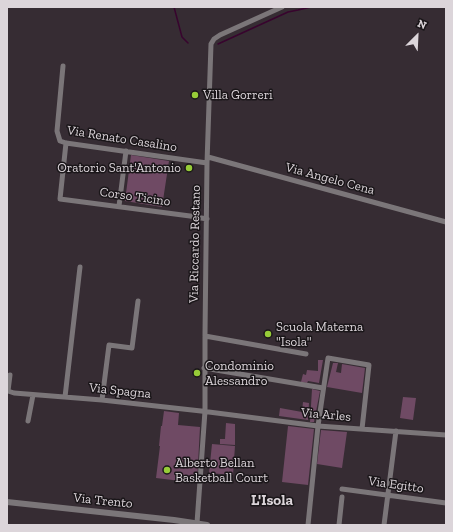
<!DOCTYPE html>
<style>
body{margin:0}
#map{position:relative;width:453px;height:532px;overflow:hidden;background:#362c33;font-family:"Zilla Slab",serif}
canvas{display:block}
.frame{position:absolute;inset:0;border:8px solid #dcd5da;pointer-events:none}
.north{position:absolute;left:397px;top:16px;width:40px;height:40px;-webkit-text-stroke:3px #1a1619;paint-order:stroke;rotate:24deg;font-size:11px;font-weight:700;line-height:16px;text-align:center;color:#dcd5da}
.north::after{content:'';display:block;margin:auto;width:14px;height:18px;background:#dcd5da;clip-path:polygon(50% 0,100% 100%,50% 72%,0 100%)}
</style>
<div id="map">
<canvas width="453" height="532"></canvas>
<div class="frame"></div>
<div class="north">N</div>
</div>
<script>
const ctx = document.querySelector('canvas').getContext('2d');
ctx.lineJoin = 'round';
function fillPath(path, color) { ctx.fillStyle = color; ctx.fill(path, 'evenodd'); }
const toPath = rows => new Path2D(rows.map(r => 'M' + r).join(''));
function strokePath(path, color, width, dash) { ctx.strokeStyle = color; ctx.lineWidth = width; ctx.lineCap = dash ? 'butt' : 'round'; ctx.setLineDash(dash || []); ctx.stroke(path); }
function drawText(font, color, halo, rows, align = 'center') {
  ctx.font = font + ' "Zilla Slab",serif'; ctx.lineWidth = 3; ctx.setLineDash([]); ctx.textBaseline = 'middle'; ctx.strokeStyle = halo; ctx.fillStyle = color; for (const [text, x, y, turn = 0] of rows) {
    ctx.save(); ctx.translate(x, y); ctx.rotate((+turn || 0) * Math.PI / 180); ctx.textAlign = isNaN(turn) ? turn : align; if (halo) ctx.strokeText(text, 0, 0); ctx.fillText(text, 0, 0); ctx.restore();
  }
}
fillPath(toPath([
 [131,155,169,161,162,207,125,201],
 [318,360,323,360,319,383,308,381,307,383,301,382,303,374,306,375,307,370,318,371],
 [333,363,338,363,336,372,341,373,342,364,365,368,362,393,327,387],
 [312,389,320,391,314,422,310,422],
 [403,397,416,398,413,420,400,418],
 [303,402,309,403,308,420,279,416,280,408,302,412],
 [164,411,179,413,178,425,200,427,197,483,156,478,160,446,159,446,161,426,162,426],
 [226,423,235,424,235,445,220,444,220,439,225,439],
 [288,426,314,429,308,485,282,482],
 [321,430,347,432,342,468,317,464],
 [212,444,235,446,233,475,209,473]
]), '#6f4a64');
strokePath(toPath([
 [174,7,182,37,188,43],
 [218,44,288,12,298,10,311,7]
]), '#38042e', 1.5);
strokePath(toPath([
 [63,66,57,131,60,141,66,143,207,163],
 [66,143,60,199,190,216,207,219],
 [208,157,446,222],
 [119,206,126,151],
 [205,336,306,354],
 [204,368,323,388],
 [10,375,8,391,14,393,102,400,201,411,318,426,446,435],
 [65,397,80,267],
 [102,400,109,345,132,348,138,301],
 [28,421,33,395],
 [342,489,446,503],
 [197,523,205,411,205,334,207,163,211,44,214,39,220,35,282,7],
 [308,525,318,426,328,358,369,365,362,429],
 [339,525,342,497],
 [384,525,396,431]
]), '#7b7679', 5);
strokePath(toPath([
 [7,502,174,520,207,525]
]), '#7b7679', 6);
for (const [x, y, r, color] of [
 [195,95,4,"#97cc38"],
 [189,168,4,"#97cc38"],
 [268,334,4,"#97cc38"],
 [197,373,4,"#97cc38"],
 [167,470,4,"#97cc38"]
]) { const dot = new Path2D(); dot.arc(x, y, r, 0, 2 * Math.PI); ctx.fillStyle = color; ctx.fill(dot); strokePath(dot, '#1a1619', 1.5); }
drawText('13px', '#dcd5da', '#1a1619', [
 ["Villa Gorreri",203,95],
 ["Oratorio Sant'Antonio",181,168,"right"],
 ["Scuola Materna",276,327],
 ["\"Isola\"",276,342],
 ["Condominio",205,366],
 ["Alessandro",205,381],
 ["Alberto Bellan",175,463],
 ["Basketball Court",175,478]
], 'left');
drawText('13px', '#dcd5da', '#1a1619', [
 ["Via Renato Casalino",122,139,9],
 ["Via Angelo Cena",330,179,15],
 ["Corso Ticino",135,197,8],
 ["Via Riccardo Restano",195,244,-89],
 ["Via Spagna",120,391,6],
 ["Via Arles",326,415,5],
 ["Via Egitto",396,485,8],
 ["Via Trento",103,501,6]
]);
drawText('bold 15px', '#dcd5da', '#1a1619', [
 ["L'Isola",272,501]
]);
</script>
